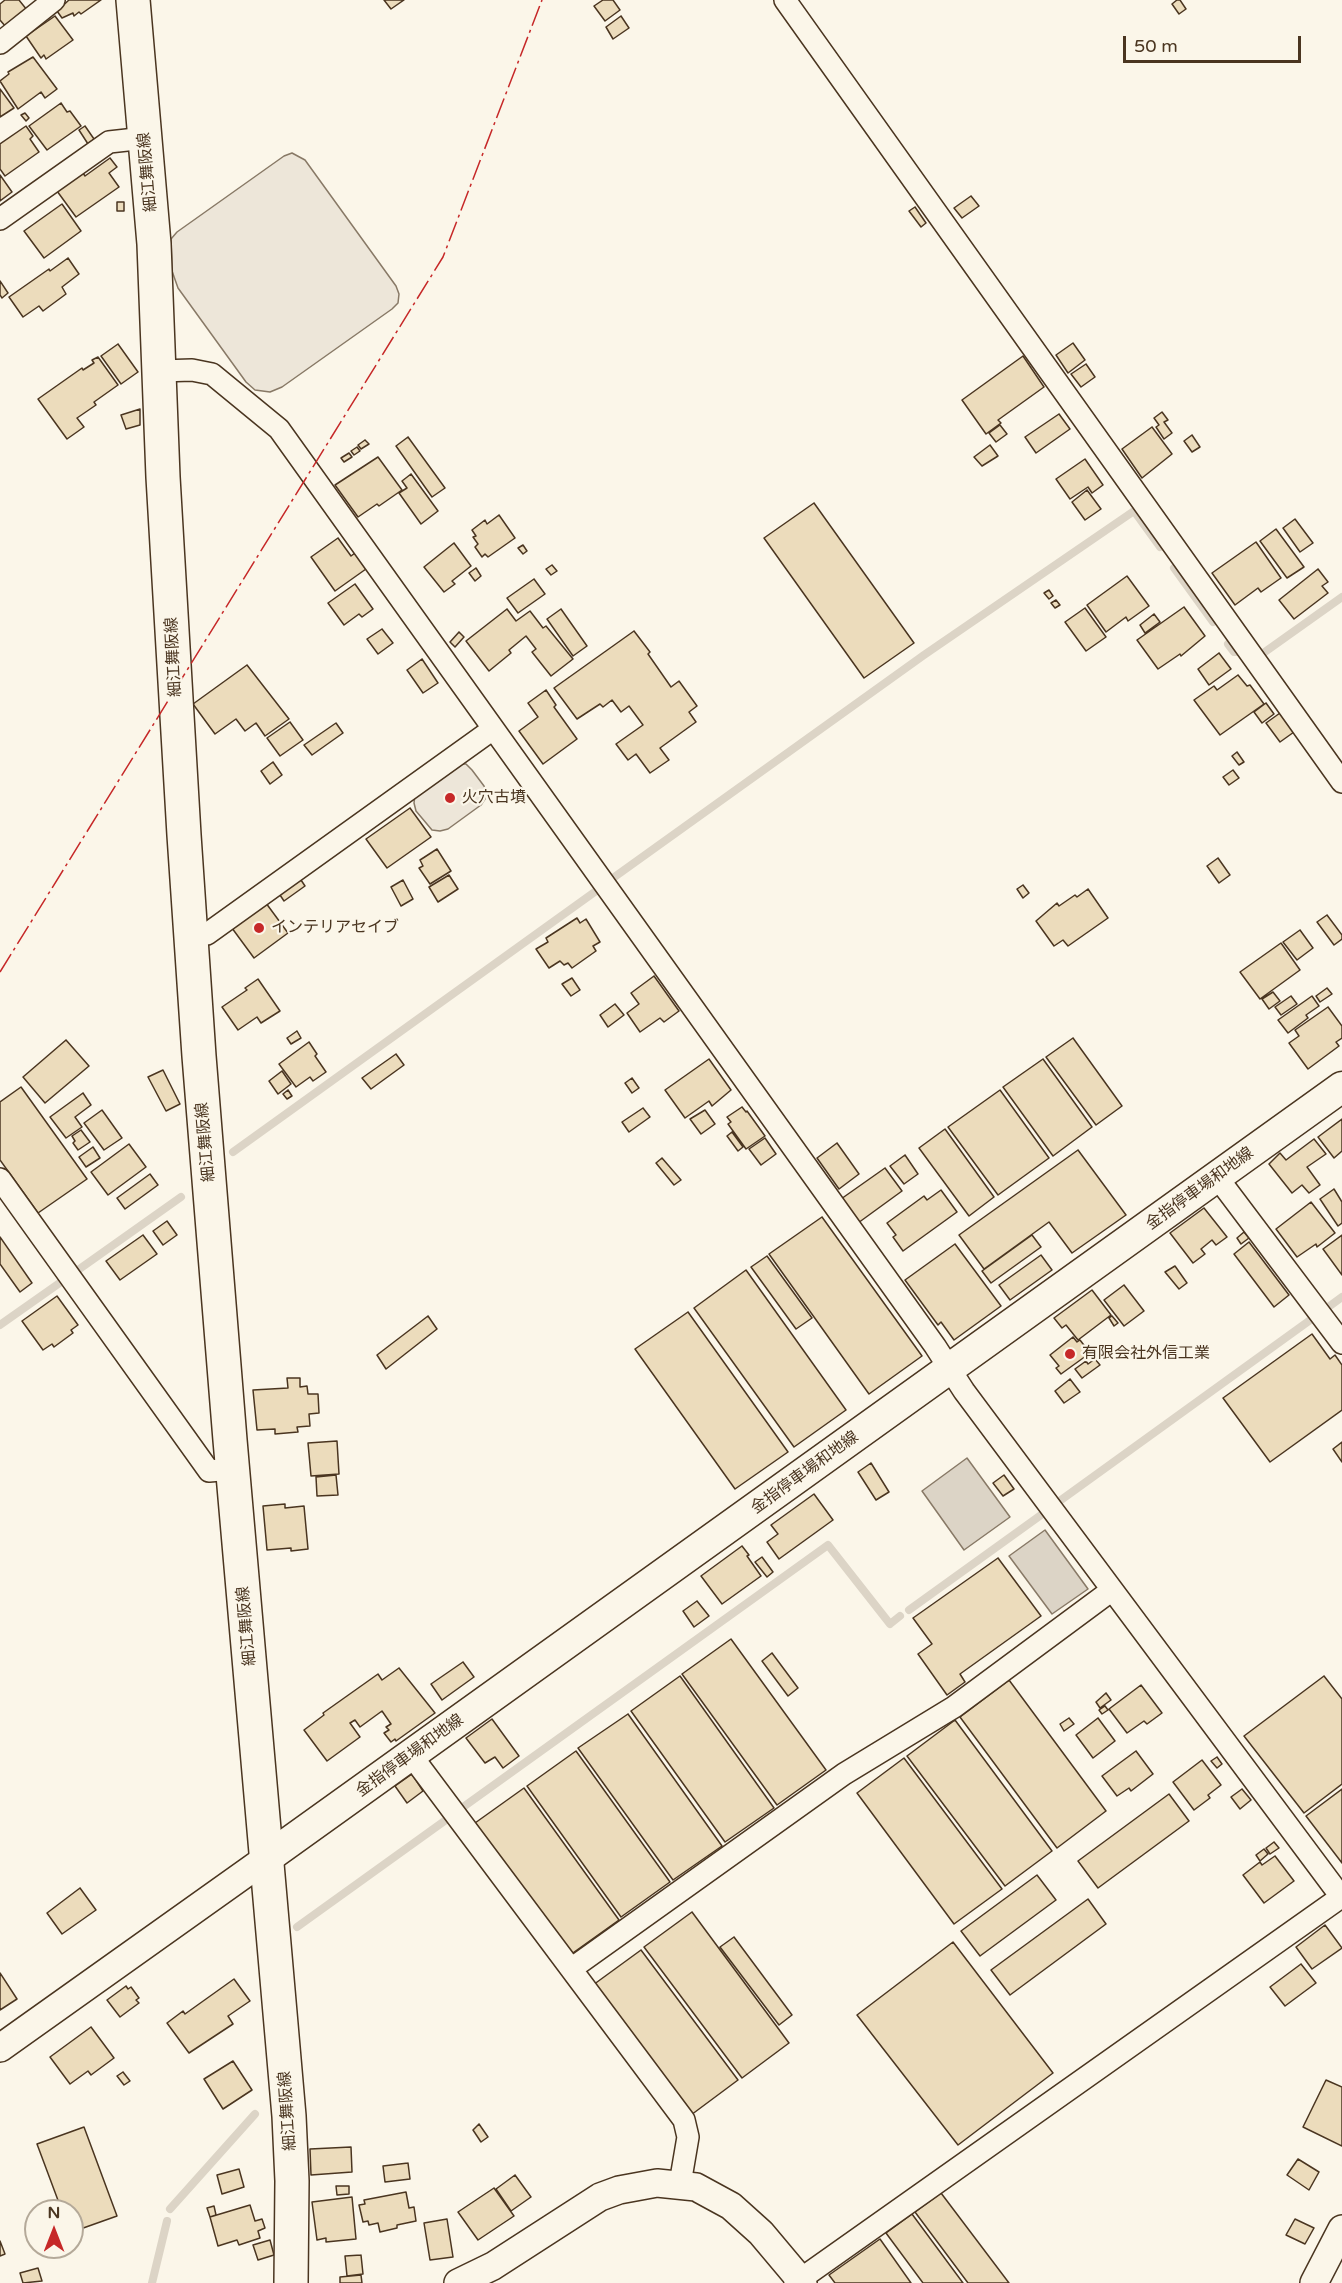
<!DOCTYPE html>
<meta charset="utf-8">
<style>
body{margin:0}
#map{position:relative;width:1342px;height:2283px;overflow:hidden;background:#fbf6e9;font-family:"Varela Round",sans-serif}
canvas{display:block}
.north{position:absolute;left:24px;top:2199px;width:60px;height:60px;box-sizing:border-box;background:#fbf6e9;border:2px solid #b4a999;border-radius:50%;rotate:0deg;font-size:16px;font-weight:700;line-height:24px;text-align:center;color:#4a3520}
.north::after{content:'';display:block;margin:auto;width:21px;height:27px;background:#c62828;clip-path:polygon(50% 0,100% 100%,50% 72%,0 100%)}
.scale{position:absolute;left:1123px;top:36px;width:178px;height:27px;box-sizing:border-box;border:3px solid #4a3520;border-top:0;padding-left:8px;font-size:18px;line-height:21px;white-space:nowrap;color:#4a3520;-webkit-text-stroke:4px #fbf6e9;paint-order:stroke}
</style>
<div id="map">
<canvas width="1342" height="2283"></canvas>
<div class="north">N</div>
<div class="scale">50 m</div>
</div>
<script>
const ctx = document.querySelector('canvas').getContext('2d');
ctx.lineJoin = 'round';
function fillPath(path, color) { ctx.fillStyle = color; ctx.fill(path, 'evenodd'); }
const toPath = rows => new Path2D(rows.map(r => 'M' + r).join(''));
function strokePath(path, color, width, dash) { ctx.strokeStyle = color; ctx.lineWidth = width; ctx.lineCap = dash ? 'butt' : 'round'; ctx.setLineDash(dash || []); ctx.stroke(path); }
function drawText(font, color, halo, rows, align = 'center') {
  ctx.font = font + ' "Varela Round","Noto Sans JP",sans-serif'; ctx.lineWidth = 4.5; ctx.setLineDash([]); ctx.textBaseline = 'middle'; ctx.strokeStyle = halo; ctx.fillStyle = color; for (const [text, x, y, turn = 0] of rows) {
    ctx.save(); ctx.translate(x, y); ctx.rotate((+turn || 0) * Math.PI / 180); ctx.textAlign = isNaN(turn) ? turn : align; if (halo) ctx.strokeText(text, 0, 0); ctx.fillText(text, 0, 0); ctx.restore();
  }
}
const green = toPath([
 [292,153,305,160,396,286,399,294,398,303,392,309,282,387,270,392,255,390,246,382,178,288,172,271,171,239,177,232,284,156,292,153],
 [459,764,466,764,472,770,484,786,486,792,485,799,481,805,448,829,440,831,432,830,416,811,414,803,415,795,459,764]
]);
fillPath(green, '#ede6d9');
strokePath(green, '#887966', 1.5);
const water = toPath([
 [967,1458,1010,1517,964,1550,922,1491,967,1458],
 [1045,1530,1088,1589,1052,1614,1009,1556,1045,1530]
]);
fillPath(water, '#dcd4c6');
strokePath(water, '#887966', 1.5);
strokePath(toPath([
 [1174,568,1213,622],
 [1228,644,1234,652,1239,652],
 [1262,654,1342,597],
 [613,878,924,655,1134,511,1160,547],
 [233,1152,596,891],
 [78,1270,181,1197],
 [1327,1308,1342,1297],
 [0,1325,61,1282],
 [1061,1500,1313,1318],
 [909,1610,1041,1515],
 [459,1810,828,1545,890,1624,900,1616],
 [297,1927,450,1817],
 [170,2209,255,2114],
 [152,2283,167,2221]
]), '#dcd4c6', 8);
const building = toPath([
 [5,0,19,0,27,10,6,27,0,20,0,4,5,0],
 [69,0,101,0,81,14,79,12,74,16,73,13,62,18,57,11,69,0],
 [384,0,404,0,391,9,384,0],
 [603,0,613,0,620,10,605,21,594,6,603,0],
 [1177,0,1180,0,1186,9,1179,14,1172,4,1177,0],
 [55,16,73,40,46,59,44,55,41,58,26,36,55,16],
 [621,16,629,28,613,39,606,27,621,16],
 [33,57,57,89,45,98,41,92,18,109,0,81,9,74,8,72,33,57],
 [0,89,14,108,0,117,0,89],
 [61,103,67,112,70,111,81,126,47,150,29,126,61,103],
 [25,113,29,118,26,121,21,115,25,113],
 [26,126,33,136,30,139,39,152,5,176,0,169,0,144,26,126],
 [85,126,94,139,88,144,79,130,85,126],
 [110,158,117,167,109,173,119,187,76,217,57,191,83,173,85,176,110,158],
 [0,175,12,192,0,201,0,175],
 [971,196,979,206,962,218,954,208,971,196],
 [117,202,124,202,124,211,117,211,117,202],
 [62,204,81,231,44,258,24,231,62,204],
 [915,207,926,223,921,227,909,211,915,207],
 [68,258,79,274,62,287,66,294,43,311,39,306,23,317,9,297,49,269,50,271,68,258],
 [0,281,8,293,2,298,0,295,0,281],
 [1073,343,1085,360,1068,373,1056,355,1073,343],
 [118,344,138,372,121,384,101,356,118,344],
 [1023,356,1044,387,998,420,1001,423,986,434,962,400,1023,356],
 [98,357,118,385,94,402,96,405,77,418,84,427,67,439,38,399,82,368,83,370,94,363,92,360,98,357],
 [1086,364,1095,377,1081,387,1071,374,1086,364],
 [140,409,140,425,126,429,121,415,140,409],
 [1162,412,1168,420,1164,422,1172,433,1164,439,1156,427,1159,425,1154,418,1162,412],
 [1059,414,1070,429,1036,453,1025,437,1059,414],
 [1000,425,1007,434,996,442,989,433,1000,425],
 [1152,427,1172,454,1142,478,1122,449,1152,427],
 [1192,435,1200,447,1192,452,1184,441,1192,435],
 [408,437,445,488,432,497,396,446,408,437],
 [365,440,369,444,361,449,358,445,365,440],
 [990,445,998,456,982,466,974,457,990,445],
 [357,447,360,451,354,455,351,451,357,447],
 [349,453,352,457,344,462,341,458,349,453],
 [378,457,402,490,379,506,377,504,358,517,335,485,378,457],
 [1085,459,1103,485,1092,493,1088,487,1070,499,1056,479,1085,459],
 [411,474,438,511,421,524,399,493,407,488,402,481,411,474],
 [1087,490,1101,509,1085,520,1072,502,1087,490],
 [814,503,914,643,864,678,764,538,814,503],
 [499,515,515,538,488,557,485,554,482,557,475,547,478,544,473,537,476,536,472,530,485,520,487,524,499,515],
 [1295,519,1313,543,1300,552,1283,528,1295,519],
 [1276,529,1304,567,1287,578,1260,541,1276,529],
 [338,538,351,556,355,553,366,569,335,591,311,557,338,538],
 [1256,542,1281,578,1261,592,1258,588,1235,605,1212,573,1256,542],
 [454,543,471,566,452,581,455,584,444,592,424,567,454,543],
 [523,545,527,551,523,554,518,548,523,545],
 [552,565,557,571,551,575,546,569,552,565],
 [476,568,481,576,475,581,469,573,476,568],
 [1318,569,1328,582,1322,586,1328,593,1294,619,1279,600,1318,569],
 [1127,576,1149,606,1128,621,1126,617,1106,632,1087,605,1127,576],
 [534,579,545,594,518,613,507,598,534,579],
 [355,584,373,609,362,617,359,614,344,625,328,603,355,584],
 [1049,590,1053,596,1049,599,1044,593,1049,590],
 [1056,600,1060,605,1055,608,1051,603,1056,600],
 [1184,607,1205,636,1181,656,1180,654,1158,669,1137,640,1184,607],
 [1085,608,1106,637,1086,651,1065,622,1085,608],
 [507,609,516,621,530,611,543,628,546,626,573,659,551,676,532,652,536,649,526,636,509,650,511,653,489,671,466,641,507,609],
 [561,609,587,646,573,656,547,619,561,609],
 [1154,614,1160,622,1145,633,1140,625,1154,614],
 [382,629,393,643,378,654,367,639,382,629],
 [634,631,650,652,648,654,671,687,679,681,697,706,689,712,696,722,660,748,669,760,650,773,636,754,628,760,616,744,643,725,629,706,621,712,612,700,603,707,600,704,577,719,554,688,634,631],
 [459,632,464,637,455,647,450,642,459,632],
 [1219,653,1231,669,1209,685,1198,669,1219,653],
 [422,659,438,683,423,693,407,670,422,659],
 [247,665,289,719,265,736,256,723,245,731,236,719,215,734,193,704,247,665],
 [1238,675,1247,686,1250,685,1264,704,1220,735,1194,700,1214,686,1217,690,1238,675],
 [546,690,556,705,554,707,577,739,543,764,519,731,538,717,528,703,546,690],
 [1266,703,1274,714,1262,723,1254,712,1266,703],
 [1280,713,1294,732,1280,742,1266,723,1280,713],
 [290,722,303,740,280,756,267,738,290,722],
 [336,723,343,733,312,755,304,745,336,723],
 [1237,752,1244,762,1239,765,1232,756,1237,752],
 [273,762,282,775,270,784,261,771,273,762],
 [1233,770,1239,778,1229,785,1223,777,1233,770],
 [410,808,431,837,387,868,366,839,410,808],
 [437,849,451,871,430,884,419,868,423,866,420,860,437,849],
 [1218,858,1230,875,1219,883,1207,866,1218,858],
 [297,874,305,886,284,901,276,889,297,874],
 [449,875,458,889,438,902,429,887,449,875],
 [403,880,413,899,401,906,391,887,403,880],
 [1023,885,1029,893,1023,898,1017,889,1023,885],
 [1088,889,1108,918,1068,946,1063,940,1054,946,1036,921,1057,903,1059,906,1075,895,1077,897,1088,889],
 [263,899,288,933,254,958,229,924,263,899],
 [1327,915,1342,935,1342,939,1334,945,1317,922,1327,915],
 [577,918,580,923,586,919,600,942,593,946,596,951,572,968,568,963,564,965,560,961,549,968,536,949,548,942,546,938,577,918],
 [1300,930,1313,948,1297,960,1283,942,1300,930],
 [1281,943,1300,970,1260,999,1240,972,1281,943],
 [654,976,679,1011,664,1022,660,1018,640,1032,627,1013,639,1004,631,993,654,976],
 [572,978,580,990,571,996,562,984,572,978],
 [258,979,280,1011,261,1023,257,1017,238,1030,222,1007,247,990,245,988,258,979],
 [1327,988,1332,994,1320,1002,1316,996,1327,988],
 [1273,992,1280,1001,1269,1009,1262,999,1273,992],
 [1291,996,1297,1004,1281,1015,1275,1007,1291,996],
 [1312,996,1319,1006,1306,1015,1308,1018,1288,1033,1278,1020,1312,996],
 [615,1004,624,1015,608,1027,600,1015,615,1004],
 [1328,1007,1342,1026,1342,1038,1336,1042,1339,1046,1308,1069,1289,1043,1299,1036,1295,1030,1328,1007],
 [297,1031,301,1038,291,1044,287,1038,297,1031],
 [1073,1038,1122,1106,1096,1125,1046,1057,1073,1038],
 [66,1040,89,1066,45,1103,23,1077,66,1040],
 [309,1042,317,1054,315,1056,326,1072,313,1081,310,1077,296,1087,279,1064,309,1042],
 [396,1054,404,1065,371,1089,362,1078,396,1054],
 [709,1059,731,1090,712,1106,709,1101,685,1118,665,1090,709,1059],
 [1043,1059,1092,1127,1053,1156,1003,1087,1043,1059],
 [163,1070,180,1104,166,1111,148,1077,163,1070],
 [282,1071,291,1084,278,1094,269,1081,282,1071],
 [632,1078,639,1088,632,1093,625,1083,632,1078],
 [21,1087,87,1179,38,1213,0,1160,0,1102,21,1087],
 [288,1090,292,1096,287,1099,283,1094,288,1090],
 [1000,1090,1049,1158,998,1195,948,1127,1000,1090],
 [83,1093,91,1105,75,1117,82,1127,66,1138,50,1117,83,1093],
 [742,1107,746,1112,747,1111,765,1136,746,1149,728,1124,731,1122,727,1117,742,1107],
 [643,1108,650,1117,629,1132,622,1122,643,1108],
 [102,1110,122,1138,104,1150,84,1123,102,1110],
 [705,1110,715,1124,701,1134,690,1119,705,1110],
 [1342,1119,1342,1151,1334,1158,1318,1137,1342,1119],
 [945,1129,994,1197,969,1216,919,1148,945,1129],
 [81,1130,90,1142,78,1150,73,1143,75,1141,72,1136,81,1130],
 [732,1132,743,1147,738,1151,727,1136,732,1132],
 [765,1138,776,1154,761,1165,749,1149,765,1138],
 [1314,1139,1326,1154,1307,1167,1320,1185,1309,1193,1302,1185,1292,1193,1269,1164,1280,1153,1286,1160,1314,1139],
 [837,1143,859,1174,839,1189,817,1158,837,1143],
 [129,1144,146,1167,108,1195,91,1172,129,1144],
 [93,1147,100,1158,86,1167,79,1157,93,1147],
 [1078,1150,1126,1215,1072,1253,1049,1222,984,1269,959,1235,1078,1150],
 [905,1155,918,1174,904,1184,890,1166,905,1155],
 [662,1158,681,1180,674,1185,656,1163,662,1158],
 [885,1168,902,1191,858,1223,841,1199,885,1168],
 [150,1174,158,1185,125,1209,117,1198,150,1174],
 [1334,1189,1342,1202,1342,1223,1338,1226,1320,1199,1334,1189],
 [941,1190,957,1212,903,1251,893,1237,896,1235,887,1223,924,1196,927,1200,941,1190],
 [1311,1202,1335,1233,1317,1247,1316,1244,1297,1257,1276,1229,1311,1202],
 [1204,1208,1227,1237,1216,1245,1212,1240,1201,1249,1205,1254,1193,1263,1170,1233,1204,1208],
 [822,1217,922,1356,869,1394,769,1254,822,1217],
 [167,1221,177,1235,163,1245,153,1231,167,1221],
 [1244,1232,1249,1238,1241,1244,1237,1238,1244,1232],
 [143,1235,157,1254,120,1280,106,1261,143,1235],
 [1032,1235,1041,1247,991,1283,982,1271,1032,1235],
 [1342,1235,1342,1275,1323,1249,1342,1235],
 [0,1237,32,1283,20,1292,0,1264,0,1237],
 [1249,1242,1289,1295,1274,1307,1234,1254,1249,1242],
 [955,1244,1001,1306,954,1340,941,1322,938,1325,905,1280,955,1244],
 [1041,1255,1052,1270,1010,1300,999,1285,1041,1255],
 [767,1256,812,1318,796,1329,751,1267,767,1256],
 [1175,1266,1187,1283,1179,1289,1165,1272,1175,1266],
 [746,1270,846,1410,794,1447,694,1308,746,1270],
 [1124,1285,1144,1311,1124,1326,1104,1300,1124,1285],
 [1092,1290,1111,1315,1078,1340,1066,1325,1062,1328,1054,1318,1092,1290],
 [57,1296,78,1325,71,1330,73,1333,54,1347,52,1344,43,1350,22,1321,57,1296],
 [688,1312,788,1452,735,1489,635,1349,688,1312],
 [428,1316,437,1329,386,1369,377,1355,428,1316],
 [1112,1316,1118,1323,1114,1326,1109,1318,1112,1316],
 [1312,1334,1330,1359,1335,1355,1342,1365,1342,1410,1270,1462,1223,1398,1312,1334],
 [1073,1337,1077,1342,1080,1340,1090,1353,1061,1374,1056,1368,1059,1366,1050,1355,1073,1337],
 [1095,1359,1100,1365,1082,1378,1075,1369,1086,1361,1088,1364,1095,1359],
 [287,1378,300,1378,300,1387,307,1386,308,1394,318,1394,319,1413,309,1414,310,1426,297,1427,298,1432,275,1434,275,1429,257,1430,253,1390,288,1388,287,1378],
 [1070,1379,1080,1392,1064,1403,1055,1391,1070,1379],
 [337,1441,339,1474,311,1476,308,1443,337,1441],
 [1342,1442,1342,1462,1333,1449,1342,1442],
 [871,1463,889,1492,876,1500,858,1472,871,1463],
 [336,1475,338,1495,317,1496,316,1477,336,1475],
 [1004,1475,1014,1489,1003,1496,993,1483,1004,1475],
 [814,1494,833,1520,779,1559,767,1542,778,1534,771,1525,814,1494],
 [285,1504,285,1508,304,1506,308,1549,291,1551,291,1548,267,1550,263,1506,285,1504],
 [742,1546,749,1555,747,1556,761,1576,722,1604,701,1576,742,1546],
 [762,1557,773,1572,767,1577,755,1562,762,1557],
 [998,1558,1041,1616,960,1674,965,1682,947,1695,918,1654,932,1644,913,1618,998,1558],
 [697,1601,709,1616,694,1627,683,1611,697,1601],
 [731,1639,826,1770,777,1805,682,1674,731,1639],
 [772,1653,798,1688,788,1696,762,1661,772,1653],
 [463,1662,474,1677,442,1700,431,1684,463,1662],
 [399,1668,435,1713,396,1741,395,1739,391,1742,384,1733,389,1730,386,1727,391,1724,382,1711,360,1727,355,1720,350,1723,360,1737,327,1761,304,1730,324,1715,323,1713,378,1674,382,1680,399,1668],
 [680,1676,774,1808,725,1842,631,1711,680,1676],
 [1324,1676,1342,1699,1342,1784,1304,1813,1244,1736,1324,1676],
 [1009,1680,1106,1811,1057,1848,960,1717,1009,1680],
 [1141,1685,1162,1713,1147,1724,1144,1721,1127,1733,1109,1709,1141,1685],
 [1106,1693,1111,1700,1100,1708,1096,1702,1106,1693],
 [1105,1706,1108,1710,1102,1714,1099,1710,1105,1706],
 [628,1714,722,1846,673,1880,578,1748,628,1714],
 [1069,1718,1074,1724,1064,1731,1060,1724,1069,1718],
 [1098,1718,1115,1741,1093,1758,1076,1735,1098,1718],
 [492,1719,519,1756,503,1768,495,1757,485,1763,466,1738,492,1719],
 [955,1720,1052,1851,1005,1886,907,1756,955,1720],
 [576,1751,670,1882,621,1917,527,1786,576,1751],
 [1136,1751,1153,1774,1131,1791,1129,1788,1117,1796,1102,1776,1136,1751],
 [1217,1757,1222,1764,1217,1768,1211,1761,1217,1757],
 [904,1758,1002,1889,954,1924,857,1793,904,1758],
 [1202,1760,1221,1785,1208,1795,1210,1798,1194,1810,1173,1782,1202,1760],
 [412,1774,423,1791,407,1803,395,1786,412,1774],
 [524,1788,619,1920,570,1955,475,1823,524,1788],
 [1242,1789,1251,1800,1240,1809,1231,1797,1242,1789],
 [1342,1789,1342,1863,1306,1816,1342,1789],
 [1169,1794,1189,1821,1098,1888,1078,1861,1169,1794],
 [1274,1842,1279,1848,1270,1854,1266,1848,1274,1842],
 [1264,1849,1268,1854,1260,1861,1256,1855,1264,1849],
 [1275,1856,1294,1881,1264,1903,1243,1875,1260,1862,1262,1865,1275,1856],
 [1037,1875,1056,1900,980,1956,961,1931,1037,1875],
 [80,1888,96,1910,62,1934,47,1913,80,1888],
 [1088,1899,1106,1924,1010,1995,991,1970,1088,1899],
 [692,1912,789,2043,742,2078,644,1947,692,1912],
 [1325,1925,1342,1948,1312,1969,1296,1947,1325,1925],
 [734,1937,792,2015,779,2025,720,1947,734,1937],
 [953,1942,1053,2073,958,2145,857,2015,953,1942],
 [641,1950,738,2080,691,2115,593,1985,641,1950],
 [1301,1964,1316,1983,1285,2006,1270,1987,1301,1964],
 [0,1973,17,1999,0,2010,0,1973],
 [234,1979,250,2001,228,2016,233,2024,189,2053,167,2023,183,2011,185,2014,234,1979],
 [126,1986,128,1989,131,1987,139,1998,136,2000,139,2003,120,2017,107,2000,126,1986],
 [91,2027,114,2058,91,2075,88,2071,70,2084,50,2057,91,2027],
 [233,2061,252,2090,223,2109,204,2079,233,2061],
 [123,2072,130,2081,124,2085,117,2076,123,2072],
 [1326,2080,1342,2087,1342,2146,1303,2127,1326,2080],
 [479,2124,488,2137,481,2142,473,2130,479,2124],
 [84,2127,117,2216,72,2232,72,2211,62,2211,37,2144,84,2127],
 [351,2147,352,2172,311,2175,310,2149,351,2147],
 [1298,2159,1319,2172,1309,2190,1287,2175,1298,2159],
 [408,2163,410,2179,385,2182,383,2166,408,2163],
 [239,2169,244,2187,222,2194,217,2175,239,2169],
 [515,2175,531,2197,511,2211,496,2189,515,2175],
 [336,2186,349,2186,349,2194,337,2195,336,2186],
 [494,2188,514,2216,478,2240,458,2212,494,2188],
 [406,2192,409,2208,414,2207,416,2221,397,2225,397,2228,380,2232,378,2223,369,2225,368,2221,363,2222,359,2205,365,2204,364,2200,406,2192],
 [941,2193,1009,2283,968,2283,915,2212,941,2193],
 [352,2197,356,2239,326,2242,326,2238,317,2240,312,2202,352,2197],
 [250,2205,255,2221,262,2219,265,2228,258,2231,260,2238,239,2245,237,2240,218,2246,210,2217,250,2205],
 [214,2206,216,2215,210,2217,207,2208,214,2206],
 [912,2214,963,2283,923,2283,886,2233,912,2214],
 [447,2219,453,2257,430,2260,424,2223,447,2219],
 [1295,2219,1314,2228,1305,2244,1286,2235,1295,2219],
 [880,2239,911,2283,835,2283,829,2275,880,2239],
 [270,2240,274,2255,258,2260,253,2245,270,2240],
 [0,2241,5,2254,0,2256,0,2241],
 [361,2255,363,2274,347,2276,345,2256,361,2255],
 [38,2268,42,2281,23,2283,20,2273,38,2268],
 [361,2275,362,2283,340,2283,340,2277,361,2275]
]);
fillPath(building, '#ecdcbc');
strokePath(building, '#4a3520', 1.5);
const minor = toPath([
 [785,0,1342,782],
 [0,43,54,0],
 [0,219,109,142,145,138],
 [160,371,192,370,212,374,279,429,935,1346,964,1391,1342,1898],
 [191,934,207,934,493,729],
 [1217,1177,1342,1343],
 [0,1179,209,1471,233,1469],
 [411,1755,684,2120,688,2137,680,2184],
 [571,1969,844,1774,954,1707,1112,1590],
 [795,2283,1341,1897]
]);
const tertiary = toPath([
 [0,2048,267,1858],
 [458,2283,493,2266,600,2197,619,2190,657,2183,696,2187,731,2206,761,2233,803,2283],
 [1314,2283,1342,2229]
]);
const secondary = toPath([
 [267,1858,1342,1087]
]);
const primary = toPath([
 [133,0,154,244,163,477,184,835,199,1056,230,1440,289,2116,292,2181,291,2283]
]);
strokePath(minor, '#4a3520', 24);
strokePath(tertiary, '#4a3520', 30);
strokePath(secondary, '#4a3520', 33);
strokePath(primary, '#4a3520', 36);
strokePath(minor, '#fbf6e9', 21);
strokePath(tertiary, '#fbf6e9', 27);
strokePath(secondary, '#fbf6e9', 30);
strokePath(primary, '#fbf6e9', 33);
strokePath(toPath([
 [0,972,443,257,542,0]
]), '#c62828', 1.5, [21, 4.5, 3, 4.5]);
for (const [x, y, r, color] of [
 [450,798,6,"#c62828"],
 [259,928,6,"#c62828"],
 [1070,1354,6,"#c62828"]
]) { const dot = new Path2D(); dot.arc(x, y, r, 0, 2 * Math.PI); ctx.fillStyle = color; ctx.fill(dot); strokePath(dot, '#fbf6e9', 2); }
drawText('16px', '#4a3520', '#fbf6e9', [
 ["細江舞阪線",148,172,-95],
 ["細江舞阪線",174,657,-93],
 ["細江舞阪線",206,1142,-95],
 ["金指停車場和地線",1200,1189,-36],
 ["金指停車場和地線",805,1473,-36],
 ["細江舞阪線",247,1626,-95],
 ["金指停車場和地線",410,1756,-36],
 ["細江舞阪線",288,2111,-94]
]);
drawText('16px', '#4a3520', '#fbf6e9', [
 ["火穴古墳",462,798],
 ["インテリアセイブ",271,928],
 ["有限会社外信工業",1082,1354]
], 'left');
</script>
